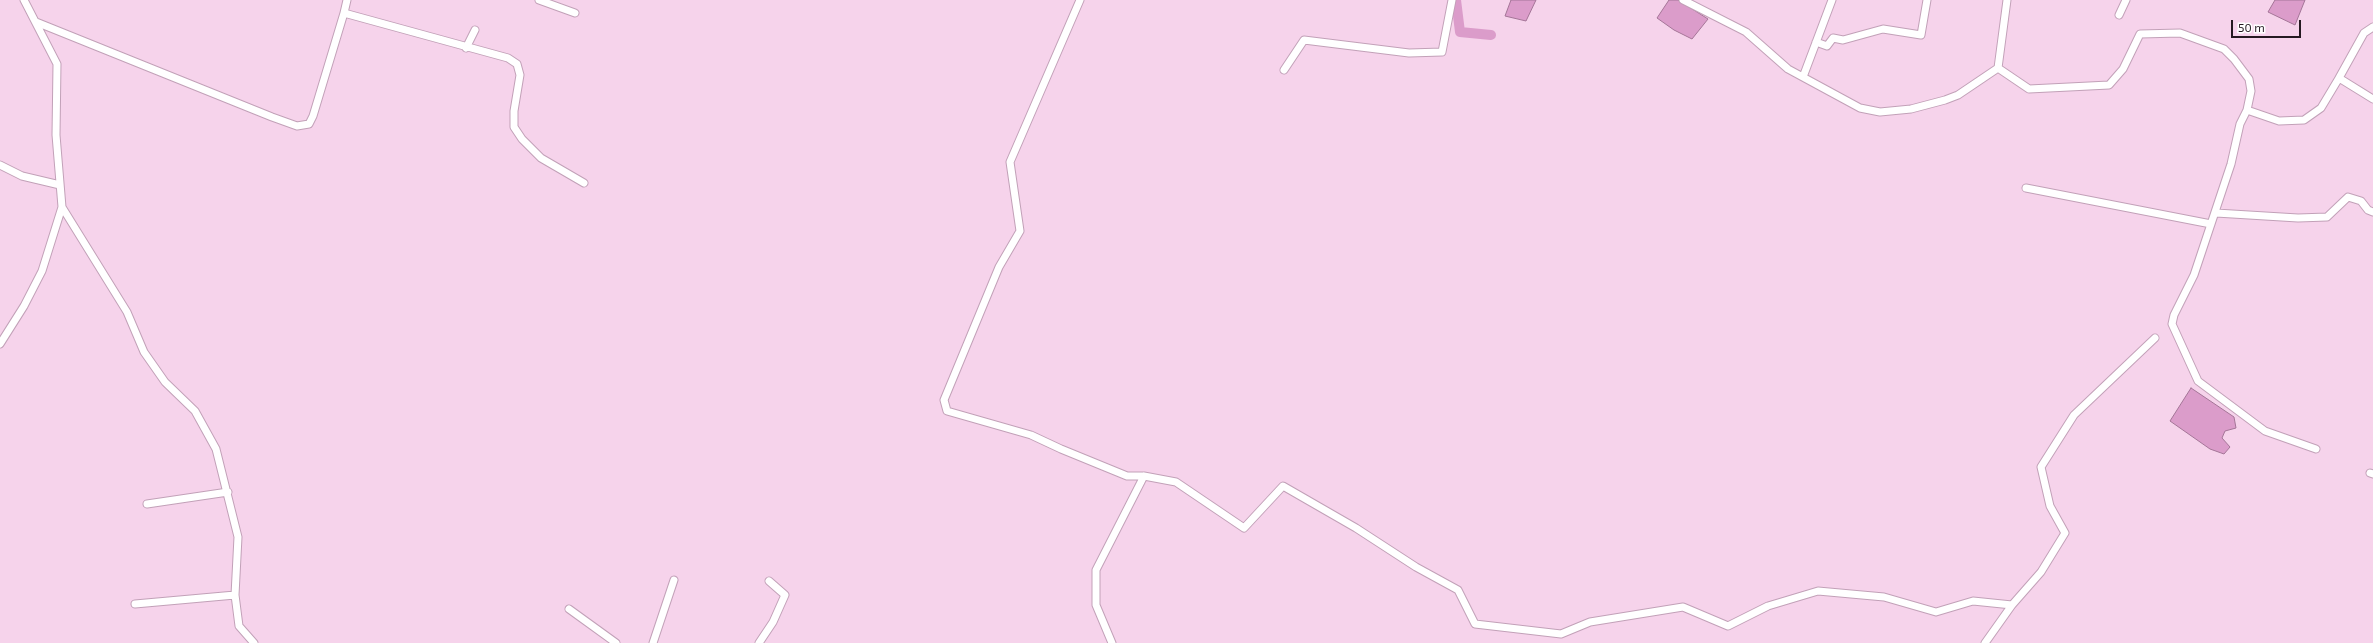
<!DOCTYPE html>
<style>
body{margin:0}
#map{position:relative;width:2373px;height:643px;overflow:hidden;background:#f6d3eb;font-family:"Exo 2",sans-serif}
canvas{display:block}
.scale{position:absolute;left:2231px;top:20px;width:70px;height:18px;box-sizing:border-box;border:2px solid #251921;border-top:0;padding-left:5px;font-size:12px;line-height:14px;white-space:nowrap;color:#251921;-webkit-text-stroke:3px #fff;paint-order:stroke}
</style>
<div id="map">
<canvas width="2373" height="643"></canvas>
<div class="scale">50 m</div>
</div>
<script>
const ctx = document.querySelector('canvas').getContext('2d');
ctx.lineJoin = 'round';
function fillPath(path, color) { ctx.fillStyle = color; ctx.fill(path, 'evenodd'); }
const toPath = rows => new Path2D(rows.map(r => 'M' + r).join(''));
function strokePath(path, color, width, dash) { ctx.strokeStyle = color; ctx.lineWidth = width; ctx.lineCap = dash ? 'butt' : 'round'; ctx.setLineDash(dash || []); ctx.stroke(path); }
const water = toPath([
 [1511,0,1536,0,1526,21,1505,16,1511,0],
 [1669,0,1678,0,1708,19,1692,39,1674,30,1657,18,1669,0],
 [2275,0,2305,0,2295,25,2268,12,2275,0],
 [2191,388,2234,417,2236,428,2225,431,2222,438,2230,447,2224,454,2210,449,2170,421,2191,388]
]);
fillPath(water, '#db9cca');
strokePath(water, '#a47597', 1);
strokePath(toPath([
 [1456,0,1460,32,1491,35]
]), '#db9cca', 10);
const minor = toPath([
 [347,0,344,13,508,58,517,64,520,75,514,111,514,127,522,139,541,158,584,183],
 [539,0,575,13],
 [1080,0,1010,162,1020,231,999,267,944,400,947,411,1031,435,1061,449,1127,476,1144,476,1176,482,1244,528,1283,486,1356,528,1416,567,1458,590,1475,624,1561,634,1590,622,1683,607,1728,626,1768,606,1818,591,1884,597,1936,612,1973,601,2012,605],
 [1683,0,1746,32,1788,69,1860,108,1880,112,1911,109,1945,100,1958,95,1998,68],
 [2119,15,2126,0],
 [36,22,272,117,297,126,309,124,313,116,344,13],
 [2373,27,2364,33,2339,78,2373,99],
 [1816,42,1827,46,1833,38,1843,40,1883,29,1921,35,1927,0],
 [466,48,475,30],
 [1998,68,2029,89,2109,85,2123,69,2140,34,2180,33,2224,49,2234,59,2249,79,2251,91,2247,110],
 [1998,68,2007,0],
 [1284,70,1304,40,1409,53,1442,52,1452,0],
 [1803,77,1832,0],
 [0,165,22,176,60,185],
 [2026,188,2211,224],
 [62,207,127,312,144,352,165,382,195,411,216,449,238,537,235,595,239,626,254,643],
 [2216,213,2298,218,2327,217,2348,197,2361,201,2368,210,2373,212],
 [0,344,24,306,42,271,62,207,56,135,57,64,24,0],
 [2316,449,2265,431,2198,381,2172,324,2174,315,2194,275,2231,164,2240,124,2247,110,2279,121,2304,120,2321,108,2339,78],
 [2370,473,2373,474],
 [147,504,228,492],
 [135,604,235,595],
 [569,609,616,643],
 [653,643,674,580],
 [759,643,773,622,785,595,769,581],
 [1112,643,1096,605,1096,570,1144,476],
 [1985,643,2012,605,2041,572,2065,533,2050,506,2041,467,2074,415,2155,338]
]);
strokePath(minor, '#c2a1b8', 9);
strokePath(minor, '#fff', 7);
</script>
